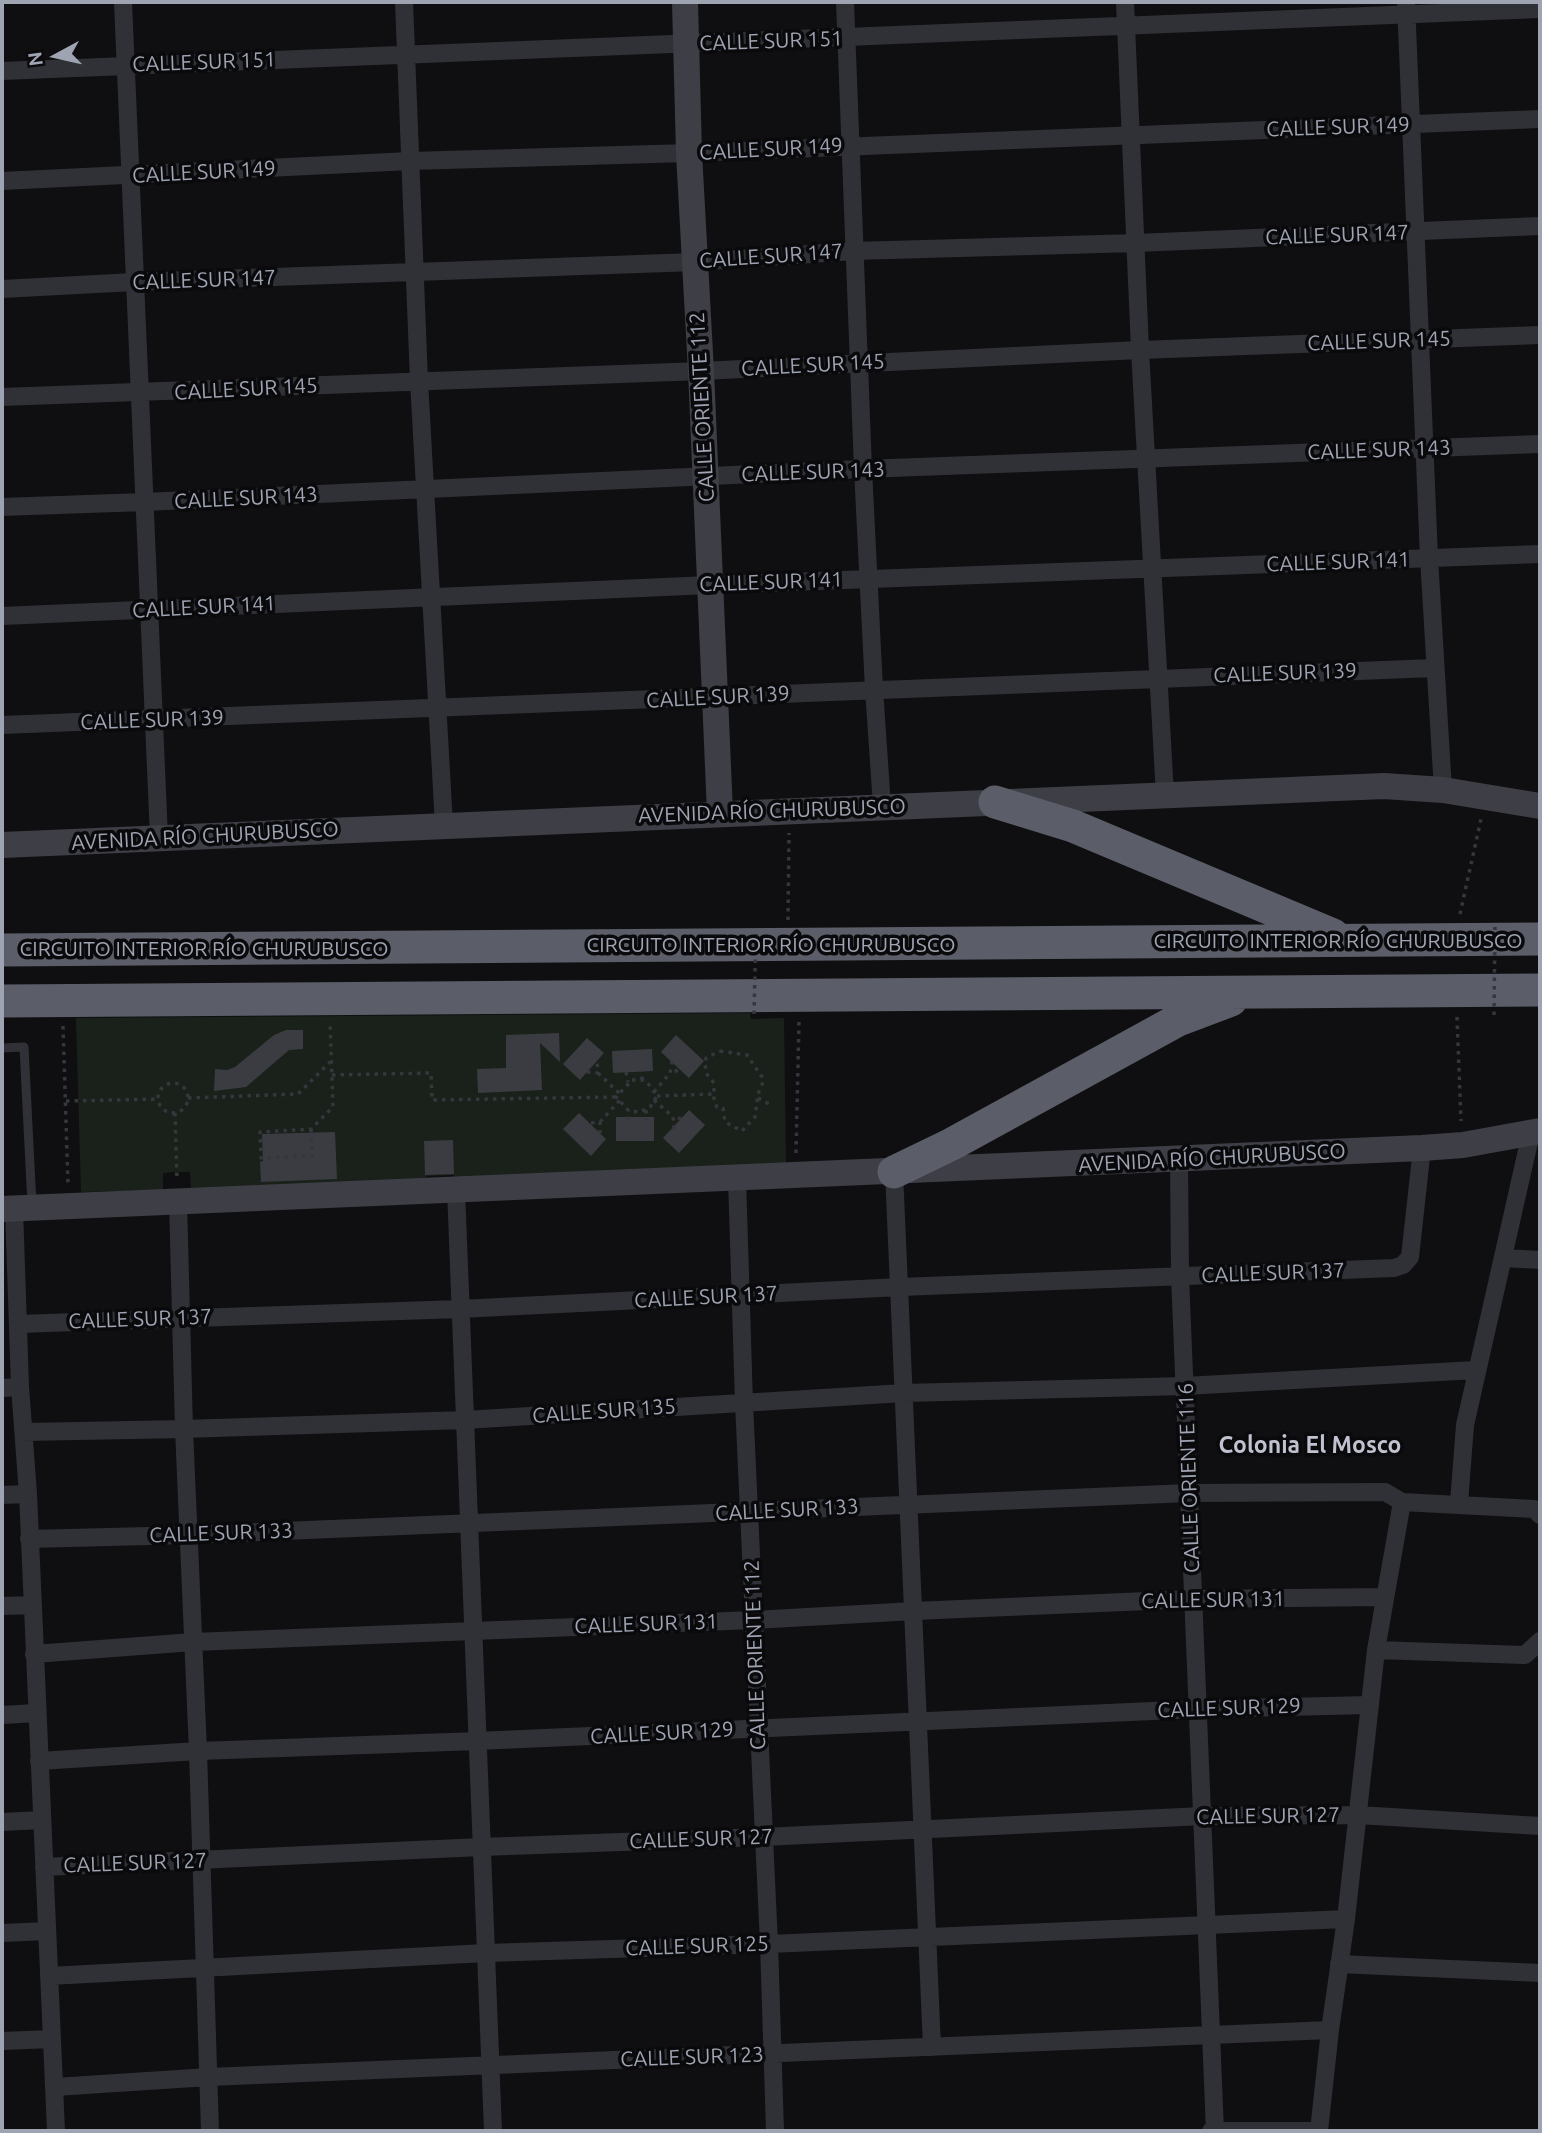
<!DOCTYPE html>
<meta charset="utf-8">
<style>
body{margin:0}
#map{position:relative;width:1542px;height:2133px;overflow:hidden;background:#0f0f11;font-family:Ubuntu,sans-serif}
canvas{display:block}
.frame{position:absolute;inset:0;border:4px solid #9fa4b3;pointer-events:none}
.north{position:absolute;left:21px;top:21px;width:70px;height:70px;-webkit-text-stroke:5px #0a0a0c;paint-order:stroke;rotate:262deg;font-size:19px;font-weight:700;line-height:28px;text-align:center;color:#9fa4b3}
.north::after{content:'';display:block;margin:auto;width:24px;height:32px;background:#9fa4b3;clip-path:polygon(50% 0,100% 100%,50% 72%,0 100%)}
</style>
<div id="map">
<canvas width="1542" height="2133"></canvas>
<div class="frame"></div>
<div class="north">N</div>
</div>
<script>
const ctx = document.querySelector('canvas').getContext('2d');
ctx.lineJoin = 'round';
function fillPath(path, color) { ctx.fillStyle = color; ctx.fill(path, 'evenodd'); }
const toPath = rows => new Path2D(rows.map(r => 'M' + r).join(''));
function strokePath(path, color, width, dash) { ctx.strokeStyle = color; ctx.lineWidth = width; ctx.lineCap = dash ? 'butt' : 'round'; ctx.setLineDash(dash || []); ctx.stroke(path); }
function drawText(font, color, halo, rows, align = 'center') {
  ctx.font = font + ' Ubuntu,sans-serif'; ctx.lineWidth = 7; ctx.setLineDash([]); ctx.textBaseline = 'middle'; ctx.strokeStyle = halo; ctx.fillStyle = color; for (const [text, x, y, turn = 0] of rows) {
    ctx.save(); ctx.translate(x, y); ctx.rotate((+turn || 0) * Math.PI / 180); ctx.textAlign = isNaN(turn) ? turn : align; if (halo) ctx.strokeText(text, 0, 0); ctx.fillText(text, 0, 0); ctx.restore();
  }
}
fillPath(toPath([
 [750,1013,751,1019,784,1018,786,1164,454,1178,454,1175,426,1176,425,1179,191,1189,190,1172,176,1172,163,1173,163,1190,81,1192,76,1018]
]), '#19211a');
fillPath(toPath([
 [286,1030,303,1030,303,1049,289,1050,246,1087,214,1091,215,1069,227,1070,235,1067,274,1035],
 [559,1033,560,1062,540,1043,542,1090,478,1093,477,1069,506,1068,506,1035],
 [676,1035,704,1061,689,1078,661,1052],
 [587,1038,604,1053,580,1080,563,1064],
 [652,1049,653,1071,613,1073,612,1051],
 [689,1110,705,1125,679,1153,663,1138],
 [579,1113,606,1139,591,1156,563,1129],
 [616,1117,654,1117,654,1141,616,1141],
 [335,1132,337,1179,261,1182,260,1162,263,1161,262,1134],
 [453,1140,454,1174,425,1175,424,1141]
]), '#3b3c41');
strokePath(toPath([
 [1460,914,1481,819],
 [788,920,789,833],
 [1457,1017,1461,1121],
 [63,1026,68,1185],
 [720,1051,747,1055,762,1077,763,1082,758,1094,755,1117,742,1131,725,1122,723,1108,717,1107,714,1100,714,1083,706,1073,705,1062,706,1058,720,1051],
 [672,1061,670,1073,682,1069],
 [587,1072,598,1073,597,1061],
 [626,1072,628,1082],
 [598,1073,619,1093],
 [332,1075,431,1073,432,1100,616,1097],
 [632,1080,642,1080,647,1082,657,1096,650,1107,640,1112,629,1111,616,1097,632,1080],
 [642,1080,642,1071],
 '158 1098a15 15 0 1 1 30 0a15 15 0 1 1-30 0Z',
 [654,1092,670,1073],
 [657,1096,713,1094],
 [188,1098,298,1094,330,1062],
 [758,1098,771,1105],
 [654,1100,673,1117],
 [66,1101,159,1099],
 [646,1110,646,1120],
 [175,1113,177,1181],
 [628,1120,629,1111],
 [600,1122,620,1100],
 [591,1123,600,1122,600,1133],
 [311,1129,312,1156,261,1158,260,1132,311,1129,333,1107,330,1022],
 [674,1129,673,1117,683,1119],
 [796,1153,799,1021]
]), '#36373d', 3.5, [3.5, 5]);
strokePath(toPath([
 [2,1048,24,1047,32,1205]
]), '#303136', 9);
strokePath(toPath([
 [123,2,159,838],
 [404,2,419,381,444,825],
 [845,2,863,469,874,689,882,806],
 [1125,2,1140,350,1165,795],
 [1406,2,1429,558,1443,790],
 [2,71,1540,9],
 [2,181,410,161,689,153,1540,119],
 [2,289,134,282,695,262,854,251,1136,243,1540,226],
 [2,397,701,371,1140,350,1540,335],
 [2,507,144,502,863,469,1540,444],
 [2,616,710,585,1540,554],
 [2,725,1434,668],
 [1179,1159,1180,1276,1215,2131],
 [894,1172,932,2047],
 [737,1178,744,1403,769,1944,775,2131],
 [456,1190,493,2131],
 [178,1202,184,1429,198,1751,210,2131],
 [14,1208,20,1387,28,1494,56,2131],
 [1504,1258,1540,1260],
 [18,1324,460,1309,900,1287,1394,1268,1403,1265,1410,1257,1422,1148],
 [2,1388,20,1387],
 [24,1432,184,1429,465,1420,904,1393,1185,1386,1476,1370],
 [2,1495,28,1494],
 [1459,1503,1465,1425,1531,1133],
 [29,1539,188,1535,1189,1493,1385,1492,1402,1502,1534,1509,1540,1515],
 [2,1606,33,1605],
 [1376,1650,1525,1655,1540,1641],
 [34,1654,193,1642,754,1620,914,1611,1194,1599,1385,1597],
 [2,1715,36,1713],
 [39,1761,198,1751,477,1741,1198,1709,1370,1705],
 [2,1822,42,1820],
 [44,1867,481,1847,763,1837,1203,1816,1358,1815,1540,1826],
 [2,1933,47,1931],
 [1339,1964,1540,1973],
 [49,1976,486,1953,769,1944,1346,1919],
 [2,2041,51,2039],
 [55,2087,209,2077,1330,2030],
 [1211,2131,1313,2131],
 [1319,2131,1330,2030,1346,1919,1376,1650,1402,1502]
]), '#303136', 18);
strokePath(toPath([
 [685,2,689,153,701,371,720,813],
 [2,845,1384,786,1443,790,1540,806],
 [2,1209,1422,1148,1463,1145,1540,1131]
]), '#3e3f46', 26);
strokePath(toPath([
 [995,802,1073,826,1333,935],
 [2,950,1540,939],
 [2,1001,1540,990],
 [894,1172,952,1144,1178,1020,1231,1000]
]), '#5b5e68', 33);
strokePath(toPath([
 [754,1014,756,933],
 [1494,1015,1495,927]
]), '#36373d', 3.5, [3.5, 5]);
drawText('21px', '#9fa4b3', '#0a0a0c', [
 ["CALLE SUR 151",771,41,-2],
 ["CALLE SUR 151",204,62,-2],
 ["CALLE SUR 149",1338,127,-2],
 ["CALLE SUR 149",771,149,-3],
 ["CALLE SUR 149",204,172,-3],
 ["CALLE SUR 147",1337,235,-2],
 ["CALLE SUR 147",771,256,-4],
 ["CALLE SUR 147",204,280,-2],
 ["CALLE SUR 145",1379,341,-2],
 ["CALLE SUR 145",813,365,-3],
 ["CALLE SUR 145",246,389,-3],
 ["CALLE ORIENTE 112",702,407,-93],
 ["CALLE SUR 143",1379,450,-2],
 ["CALLE SUR 143",813,472,-2],
 ["CALLE SUR 143",246,498,-3],
 ["CALLE SUR 141",1338,562,-2],
 ["CALLE SUR 141",771,582,-2],
 ["CALLE SUR 141",204,607,-3],
 ["CALLE SUR 139",1285,673,-2],
 ["CALLE SUR 139",718,697,-3],
 ["CALLE SUR 139",152,720,-2],
 ["AVENIDA RÍO CHURUBUSCO",772,811,-2],
 ["AVENIDA RÍO CHURUBUSCO",205,836,-3],
 ["CIRCUITO INTERIOR RÍO CHURUBUSCO",1338,941],
 ["CIRCUITO INTERIOR RÍO CHURUBUSCO",771,945],
 ["CIRCUITO INTERIOR RÍO CHURUBUSCO",204,949],
 ["AVENIDA RÍO CHURUBUSCO",1212,1158,-3],
 ["CALLE SUR 137",1273,1273,-2],
 ["CALLE SUR 137",706,1297,-3],
 ["CALLE SUR 137",140,1319,-2],
 ["CALLE SUR 135",604,1411,-4],
 ["CALLE ORIENTE 116",1189,1478,-92],
 ["CALLE SUR 133",787,1510,-3],
 ["CALLE SUR 133",221,1533,-2],
 ["CALLE SUR 131",1213,1600,-1],
 ["CALLE SUR 131",646,1624,-2],
 ["CALLE ORIENTE 112",755,1655,-92],
 ["CALLE SUR 129",1229,1708,-2],
 ["CALLE SUR 129",662,1733,-3],
 ["CALLE SUR 127",1268,1816,-1],
 ["CALLE SUR 127",701,1839,-2],
 ["CALLE SUR 127",135,1863,-2],
 ["CALLE SUR 125",697,1946,-2],
 ["CALLE SUR 123",692,2057,-2]
]);
drawText('bold 23px', '#c0c3cf', '#0a0a0c', [
 ["Colonia El Mosco",1310,1445]
]);
</script>
